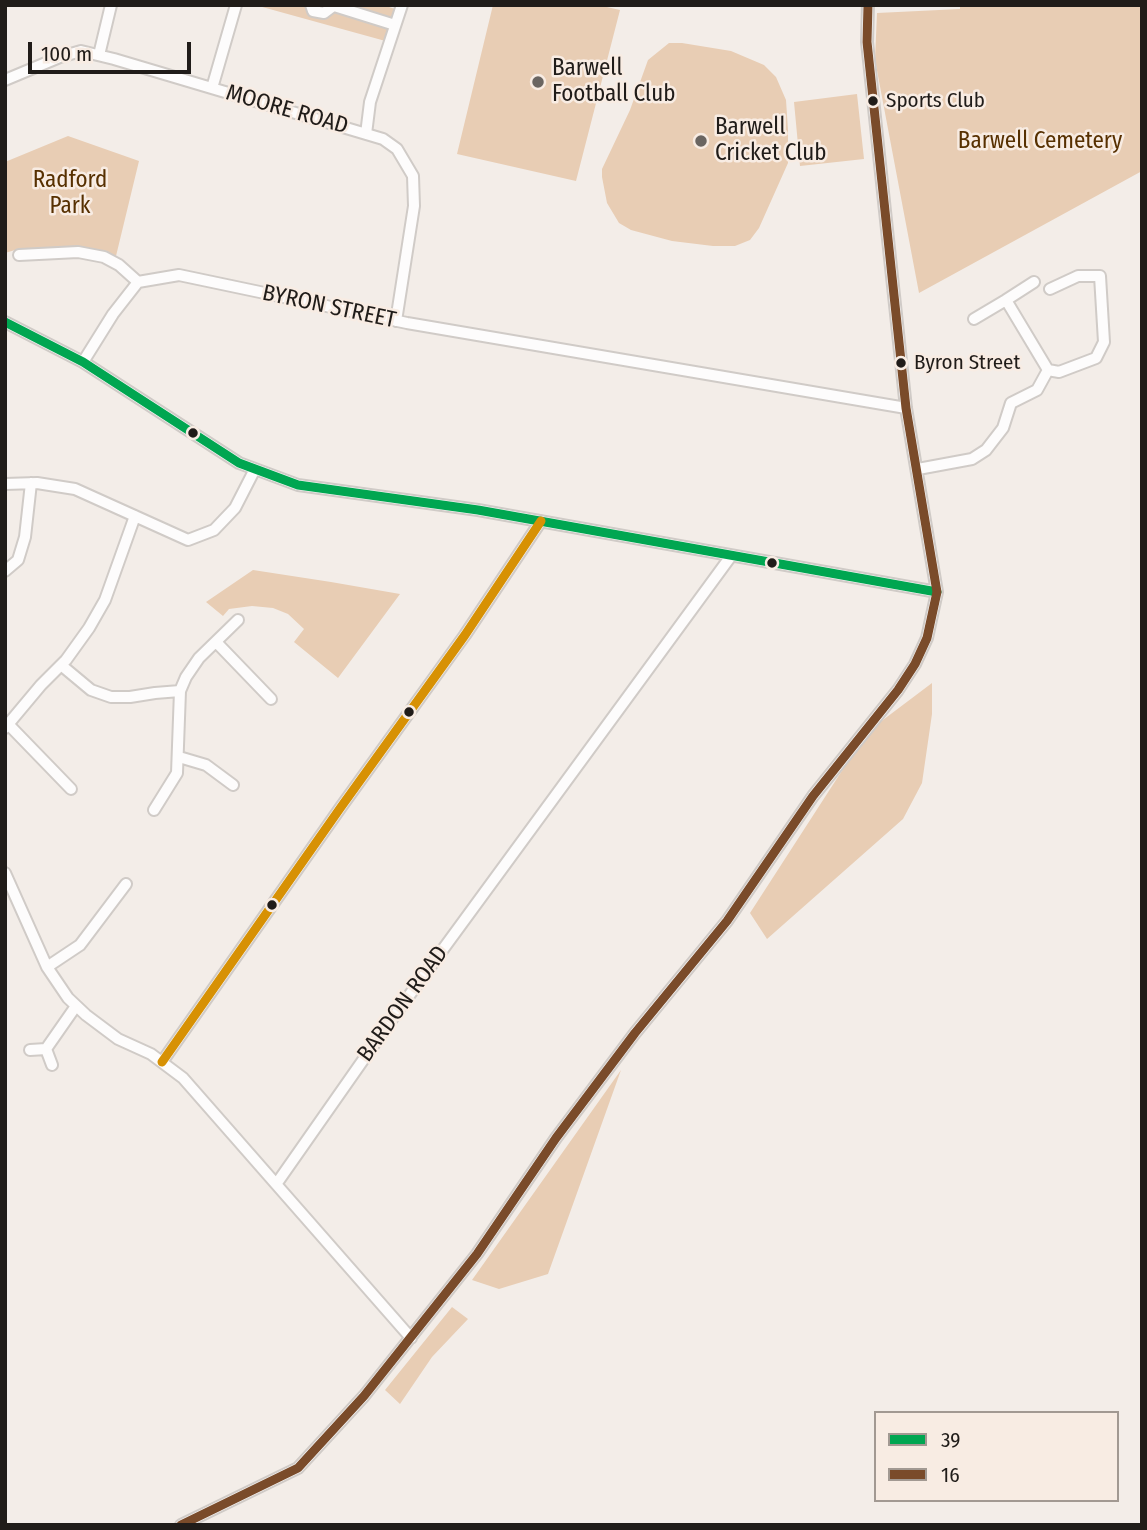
<!DOCTYPE html>
<style>
body{margin:0}
#map{position:relative;width:1147px;height:1530px;overflow:hidden;background:#f3ede8;font-family:"Fira Sans Condensed",sans-serif}
canvas{display:block}
.frame{position:absolute;inset:0;border:7px solid #201c19;pointer-events:none}
.legend{position:absolute;left:874px;top:1411px;width:245px;height:91px;box-sizing:border-box;background:#f8ece3;border:2px solid #a29992;margin:0;padding:9px 12px;list-style:none;font-size:21px;color:#201c19}
.legend li{display:flex;align-items:center;gap:14px;height:35px}
.legend b{width:35px;border:2px solid #a29992}
.scale{position:absolute;left:28px;top:42px;width:163px;height:32px;box-sizing:border-box;border:4px solid #201c19;border-top:0;padding-left:9px;font-size:21px;line-height:24px;white-space:nowrap;color:#201c19;-webkit-text-stroke:5px #f8ece3;paint-order:stroke}
</style>
<div id="map">
<canvas width="1147" height="1530"></canvas>
<div class="frame"></div>
<ul class="legend">
<li><b style="height:9px;background:#00a651"></b>39</li>
<li><b style="height:9px;background:#7a4b2a"></b>16</li>
</ul>
<div class="scale">100 m</div>
</div>
<script>
const ctx = document.querySelector('canvas').getContext('2d');
ctx.lineJoin = 'round';
function fillPath(path, color) { ctx.fillStyle = color; ctx.fill(path, 'evenodd'); }
const toPath = rows => new Path2D(rows.map(r => 'M' + r).join(''));
function strokePath(path, color, width, dash) { ctx.strokeStyle = color; ctx.lineWidth = width; ctx.lineCap = dash ? 'butt' : 'round'; ctx.setLineDash(dash || []); ctx.stroke(path); }
function drawText(font, color, halo, rows, align = 'center') {
  ctx.font = font + ' "Fira Sans Condensed",sans-serif'; ctx.lineWidth = 5; ctx.setLineDash([]); ctx.textBaseline = 'middle'; ctx.strokeStyle = halo; ctx.fillStyle = color; for (const [text, x, y, turn = 0] of rows) {
    ctx.save(); ctx.translate(x, y); ctx.rotate((+turn || 0) * Math.PI / 180); ctx.textAlign = isNaN(turn) ? turn : align; if (halo) ctx.strokeText(text, 0, 0); ctx.fillText(text, 0, 0); ctx.restore();
  }
}
fillPath(toPath([
 [255,5,383,5,398,10,389,42],
 [493,5,598,5,620,10,576,181,457,154],
 [960,5,1142,5,1142,171,919,293,875,60,877,13,960,9],
 [669,43,682,43,731,51,764,65,776,77,786,100,788,130,788,163,759,228,750,240,735,246,713,246,672,241,631,230,619,223,607,203,602,177,602,169,630,110,648,60],
 [857,94,864,159,800,166,794,102],
 [68,136,139,161,116,256,79,248,15,250,5,253,5,162],
 [253,570,331,582,400,594,338,678,294,642,304,629,288,614,273,608,252,606,229,609,223,616,206,602],
 [932,683,932,714,922,783,903,819,767,939,750,913,867,732],
 [621,1070,548,1274,499,1289,472,1280],
 [452,1307,468,1319,432,1357,400,1404,385,1390]
]), '#e8cdb4');
const minor = toPath([
 [311,5,313,11,324,13,332,7],
 [331,5,395,25],
 [99,55,111,5],
 [5,80,60,57,81,51,114,59,383,139,397,149,413,176,414,206,396,321],
 [212,88,236,5],
 [366,134,370,102,402,5],
 [19,255,78,252,104,257,119,265,138,282],
 [1006,300,1034,282],
 [974,319,1006,300,1048,370],
 [5,322,83,362,239,463,298,485,478,510,937,592],
 [83,362,113,314,138,282,179,275,407,323,906,408],
 [1048,370,1059,372,1096,358,1104,342,1100,276,1078,276,1050,289],
 [918,469,972,459,986,450,1003,428,1011,403,1037,390,1048,370],
 [5,484,37,483,75,489,188,540,214,530,235,508,255,469],
 [5,571,18,560,25,537,31,483],
 [217,643,271,699],
 [61,665,91,690,111,697,130,697,155,693,180,691],
 [8,724,71,789],
 [5,728,41,685,66,660,89,628,105,600,135,516],
 [179,757,206,765,233,785],
 [154,810,177,773,180,691,186,677,199,658,238,620],
 [5,873,47,967,68,998,86,1015,118,1039,151,1054,183,1078,411,1338],
 [47,967,80,945,126,884],
 [46,1049,76,1006],
 [30,1050,46,1049,52,1065],
 [162,1062,341,807,465,635,541,521],
 [277,1183,389,1023,731,556],
 [181,1525,298,1468,364,1396,477,1254,556,1138,635,1033,727,921,813,796,898,690,915,664,927,638,937,592,906,408,867,42,868,5]
]);
strokePath(minor, '#d0cbc7', 14);
strokePath(minor, '#fdfcfc', 10);
strokePath(toPath([
 [5,322,83,362,239,463,298,485,478,510,937,592]
]), '#00a651', 9);
strokePath(toPath([
 [181,1525,298,1468,364,1396,477,1254,556,1138,635,1033,727,921,813,796,898,690,915,664,927,638,937,592,906,408,867,42,868,5]
]), '#7a4b2a', 9);
strokePath(toPath([
 [162,1062,341,807,465,635,541,521]
]), '#d79104', 9);
for (const [x, y, r, color] of [
 [538,82,7,"#6a6561"],
 [873,101,6,"#201c19"],
 [701,141,7,"#6a6561"],
 [901,363,6,"#201c19"],
 [193,433,6,"#201c19"],
 [772,563,6,"#201c19"],
 [409,712,6,"#201c19"],
 [272,905,6,"#201c19"]
]) { const dot = new Path2D(); dot.arc(x, y, r, 0, 2 * Math.PI); ctx.fillStyle = color; ctx.fill(dot); strokePath(dot, '#f8ece3', 2.5); }
drawText('21px', '#201c19', '#f8ece3', [
 ["Sports Club",886,101],
 ["Byron Street",914,363]
], 'left');
drawText('23px', '#201c19', '#f8ece3', [
 ["Barwell",552,69],
 ["Football Club",552,95],
 ["Barwell",715,128],
 ["Cricket Club",715,154]
], 'left');
drawText('23px', '#201c19', '#f8ece3', [
 ["MOORE ROAD",287,110,16],
 ["BYRON STREET",329,307,12],
 ["BARDON ROAD",403,1004,-54]
]);
drawText('23px', '#573001', '#f8ece3', [
 ["Barwell Cemetery",1040,142],
 ["Radford",70,181],
 ["Park",70,207]
]);
</script>
